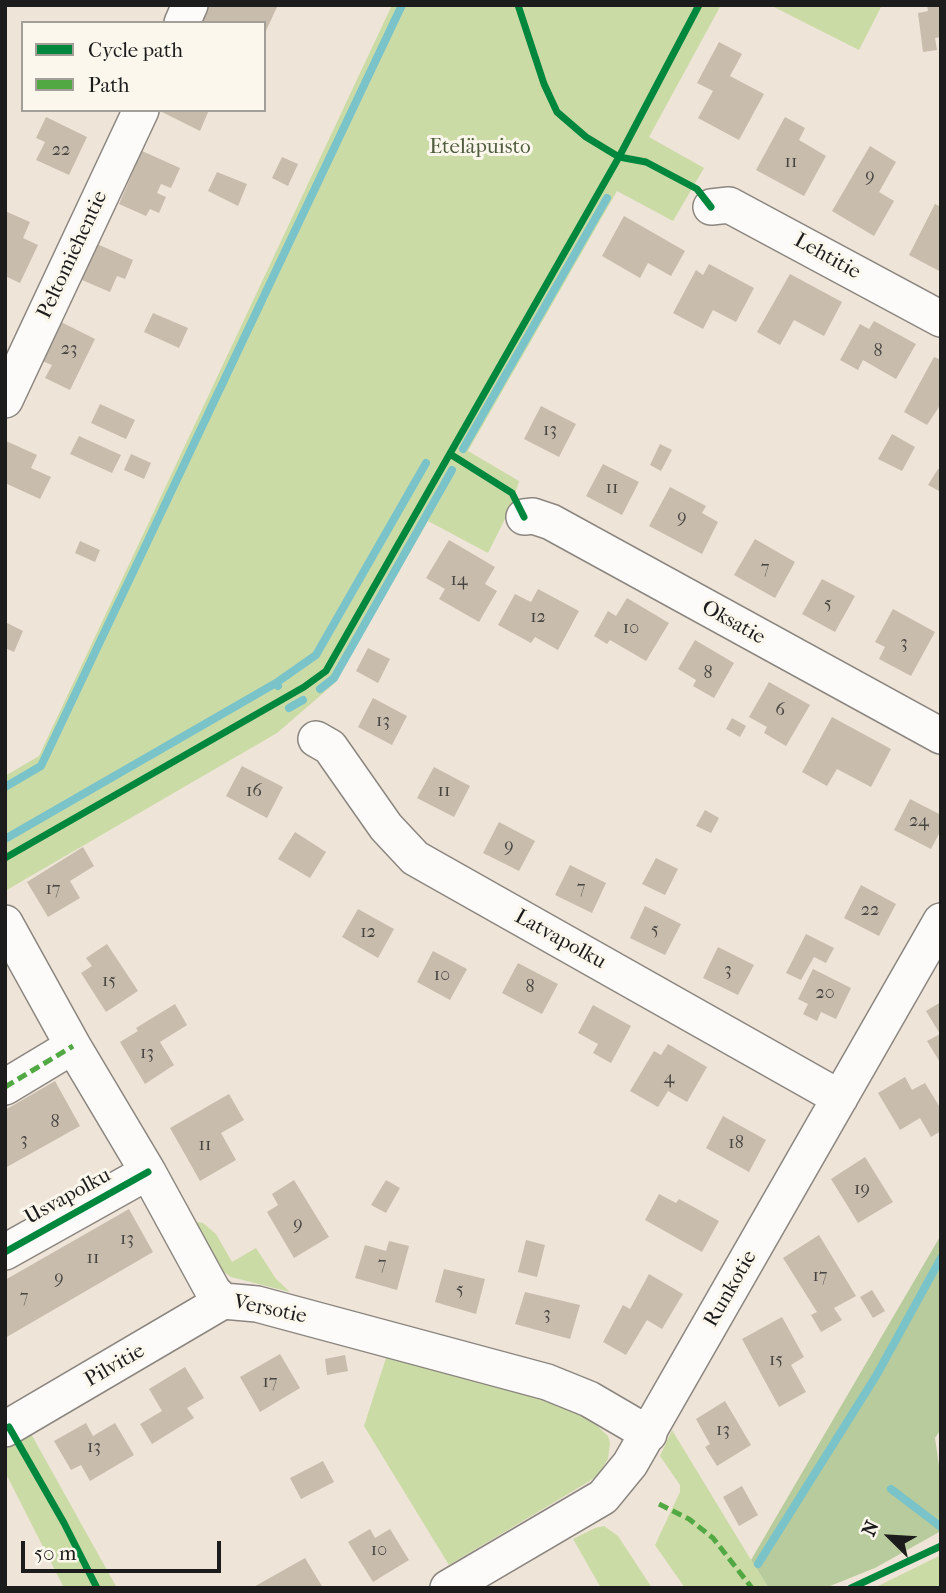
<!DOCTYPE html>
<meta charset="utf-8">
<style>
body{margin:0}
#map{position:relative;width:946px;height:1593px;overflow:hidden;background:#eee4d7;font-family:"IM FELL French Canon",serif}
canvas{display:block}
.frame{position:absolute;inset:0;border:7px solid #1c1c1c;pointer-events:none}
.legend{position:absolute;left:21px;top:21px;width:245px;height:91px;box-sizing:border-box;background:#fbf7ec;border:2px solid #a29f99;margin:0;padding:9px 12px;list-style:none;font-size:21px;color:#1c1c1c}
.legend li{display:flex;align-items:center;gap:14px;height:35px}
.legend b{width:35px;border:2px solid #a29f99}
.north{position:absolute;left:855px;top:1502px;width:70px;height:70px;-webkit-text-stroke:5px #fbf7ec;paint-order:stroke;rotate:294deg;font-size:19px;font-weight:700;line-height:28px;text-align:center;color:#1c1c1c}
.north::after{content:'';display:block;margin:auto;width:24px;height:32px;background:#1c1c1c;clip-path:polygon(50% 0,100% 100%,50% 72%,0 100%)}
.scale{position:absolute;left:21px;top:1541px;width:200px;height:32px;box-sizing:border-box;border:4px solid #1c1c1c;border-top:0;padding-left:9px;font-size:21px;line-height:24px;white-space:nowrap;color:#1c1c1c;-webkit-text-stroke:5px #fbf7ec;paint-order:stroke}
</style>
<div id="map">
<canvas width="946" height="1593"></canvas>
<div class="frame"></div>
<ul class="legend">
<li><b style="height:9px;background:#00873e"></b>Cycle path</li>
<li><b style="height:9px;background:#52a943"></b>Path</li>
</ul>
<div class="north">N</div>
<div class="scale">50 m</div>
</div>
<script>
const ctx = document.querySelector('canvas').getContext('2d');
ctx.lineJoin = 'round';
function fillPath(path, color) { ctx.fillStyle = color; ctx.fill(path, 'evenodd'); }
const toPath = rows => new Path2D(rows.map(r => 'M' + r).join(''));
function strokePath(path, color, width, dash) { ctx.strokeStyle = color; ctx.lineWidth = width; ctx.lineCap = dash ? 'butt' : 'round'; ctx.setLineDash(dash || []); ctx.stroke(path); }
function drawText(font, color, halo, rows, align = 'center') {
  ctx.font = font + ' "IM FELL French Canon",serif'; ctx.lineWidth = 6; ctx.setLineDash([]); ctx.textBaseline = 'middle'; ctx.strokeStyle = halo; ctx.fillStyle = color; for (const [text, x, y, turn = 0] of rows) {
    ctx.save(); ctx.translate(x, y); ctx.rotate((+turn || 0) * Math.PI / 180); ctx.textAlign = isNaN(turn) ? turn : align; if (halo) ctx.strokeText(text, 0, 0); ctx.fillText(text, 0, 0); ctx.restore();
  }
}
fillPath(toPath([
 [392,5,721,5,649,137,704,168,673,221,617,191,468,451,519,481,511,507,488,553,428,521,335,683,277,733,5,891,5,776,39,756],
 [770,5,882,5,859,50],
 [197,1222,203,1223,216,1234,232,1262,256,1248,276,1279,290,1292,231,1277,218,1268,193,1224],
 [387,1355,513,1388,581,1411,608,1436,610,1443,608,1459,598,1475,588,1482,449,1565,364,1426],
 [672,1430,751,1560,769,1588,685,1588,655,1545,680,1492,680,1485,660,1456],
 [30,1432,117,1588,64,1588,5,1472,5,1447],
 [604,1526,618,1536,652,1588,601,1588,573,1539,595,1528],
 [941,1555,941,1588,872,1588,878,1586]
]), '#cbdba6');
fillPath(toPath([
 [941,1235,941,1429,935,1438,941,1480,941,1531,875,1568,825,1588,769,1588,751,1560]
]), '#b8cb9c');
strokePath(toPath([
 [463,449,607,198],
 [276,683,316,655,426,463],
 [320,689,334,678,452,470],
 [289,708,303,700],
 [5,787,41,766,402,5],
 [5,839,276,683,278,686],
 [891,1489,941,1527],
 [758,1564,876,1376,941,1258]
]), '#79c3c9', 8);
fillPath(toPath([
 [208,5,278,5,264,35,264,23,200,23],
 [927,5,941,5,941,37,935,38,937,50,923,52,918,13,928,11],
 [719,42,742,54,730,76,764,94,739,140,698,118,713,91,697,83],
 [158,110,209,110,200,131],
 [46,117,87,137,69,175,36,160,45,142,36,138],
 [785,117,805,128,799,140,826,156,804,196,756,170],
 [870,146,896,162,879,192,894,201,874,236,832,211],
 [142,151,180,168,171,188,161,184,157,193,166,197,159,213,150,209,146,216,119,204],
 [282,157,298,164,288,186,272,178],
 [217,172,247,184,238,206,208,191],
 [935,204,941,207,941,272,909,255],
 [5,211,30,222,23,238,38,245,20,283,5,276],
 [624,216,685,251,671,276,648,263,640,278,602,256],
 [97,244,133,260,125,279,117,276,110,292,82,280],
 [709,264,754,288,736,322,713,310,703,329,673,313,696,270,703,275],
 [790,274,842,302,824,336,794,320,780,345,757,332],
 [153,313,188,328,179,348,144,332],
 [874,321,916,344,896,379,863,360,858,370,840,360,860,324,869,329],
 [61,322,95,339,70,390,45,378,52,365,42,361],
 [934,357,941,360,941,404,927,425,904,412],
 [100,404,135,420,126,439,91,423],
 [541,406,576,424,559,457,524,439],
 [892,434,915,447,902,471,878,459],
 [79,436,121,455,112,473,70,454],
 [6,441,37,455,31,468,51,477,40,499,5,483],
 [660,444,672,450,661,471,650,465],
 [131,454,151,463,144,479,124,470],
 [603,464,639,482,622,515,586,496],
 [938,469,941,470,939,491,928,485],
 [670,487,706,506,702,513,718,522,702,554,649,526],
 [755,539,795,562,775,598,734,575],
 [449,540,495,567,485,584,497,591,479,622,439,599,445,589,426,578],
 [80,541,100,550,95,562,75,553],
 [822,579,855,596,835,632,802,614],
 [538,589,579,611,558,650,535,637,531,643,498,625,515,594,531,602],
 [627,598,669,623,646,661,610,640,607,644,594,636,608,611,616,616],
 [893,609,935,632,911,676,879,659,885,647,875,642],
 [5,622,23,631,14,652,5,648],
 [695,640,734,663,714,698,693,686,696,680,678,669],
 [368,648,390,659,378,683,356,671],
 [769,682,810,705,786,746,764,733,767,727,749,717],
 [373,698,407,716,392,745,358,727],
 [832,717,891,749,871,787,837,769,827,786,802,772],
 [732,718,746,726,740,737,726,729],
 [242,766,283,787,267,818,226,796],
 [434,767,470,786,454,817,417,798],
 [910,799,941,815,941,830,931,849,894,830],
 [705,810,719,818,711,833,696,826],
 [499,822,535,841,519,871,483,853],
 [295,832,326,852,310,878,278,859],
 [83,847,94,866,70,881,80,898,48,917,27,882],
 [656,858,678,869,665,895,642,884],
 [570,865,606,883,592,913,555,895],
 [861,885,896,904,879,936,844,918],
 [645,906,681,924,665,955,630,938],
 [358,909,394,929,378,958,342,937],
 [806,934,834,948,826,963,814,957,801,980,786,973],
 [107,944,138,991,106,1012,81,973,92,966,86,958],
 [718,947,754,965,738,995,703,978],
 [433,951,467,969,450,1000,417,982],
 [518,963,558,984,542,1014,502,993],
 [813,969,851,988,836,1019,821,1012,817,1021,803,1014,808,1004,798,999],
 [941,1002,941,1064,927,1041,940,1034,926,1011],
 [175,1004,187,1025,160,1042,174,1065,145,1084,120,1042,138,1031,136,1028],
 [593,1005,631,1026,611,1063,593,1053,598,1044,578,1033],
 [668,1044,707,1067,687,1102,668,1091,658,1107,630,1091,654,1051,661,1055],
 [905,1077,912,1090,925,1083,941,1109,941,1131,931,1137,920,1118,900,1130,878,1093],
 [55,1081,80,1126,5,1168,5,1110],
 [229,1094,244,1120,221,1133,236,1160,200,1181,170,1128],
 [723,1116,766,1140,749,1172,706,1148],
 [865,1157,893,1202,858,1223,831,1179],
 [294,1180,329,1237,294,1258,267,1212,278,1205,272,1194],
 [386,1180,400,1188,386,1213,371,1205],
 [659,1194,676,1203,679,1199,719,1221,702,1252,645,1220],
 [129,1209,153,1252,5,1338,5,1280],
 [819,1235,856,1296,834,1308,842,1320,821,1332,811,1315,817,1312,783,1258],
 [526,1240,545,1245,537,1277,518,1272],
 [389,1241,409,1246,397,1290,355,1278,365,1245,386,1251],
 [444,1269,485,1279,476,1314,435,1302],
 [649,1274,683,1294,662,1329,647,1320,626,1355,603,1342,623,1305,630,1309],
 [872,1290,885,1311,873,1318,860,1297],
 [525,1292,580,1305,570,1339,515,1324],
 [782,1317,804,1357,791,1365,806,1392,779,1407,742,1339],
 [280,1354,300,1388,260,1412,240,1377],
 [345,1355,348,1371,327,1375,325,1359],
 [185,1367,204,1398,187,1408,194,1418,152,1444,140,1424,162,1411,149,1389],
 [725,1401,751,1445,717,1466,705,1447,710,1444,696,1419],
 [86,1423,93,1436,115,1423,134,1455,90,1481,81,1465,71,1470,54,1441],
 [323,1461,334,1482,301,1499,290,1478],
 [742,1486,758,1515,739,1526,723,1497],
 [370,1529,375,1538,390,1529,409,1560,373,1582,348,1542],
 [305,1558,323,1588,252,1588]
]), '#c8bcad');
const minor = toPath([
 [182,23,190,5],
 [711,207,729,205,941,319],
 [5,400,141,110],
 [524,517,533,516,551,522,941,736],
 [316,739,330,747,386,827,415,858,840,1098],
 [5,923,73,1046,148,1172,213,1291,223,1301,257,1304,547,1382,589,1399,649,1434],
 [5,1087,73,1046],
 [5,1252,148,1172],
 [5,1429,223,1301],
 [448,1588,603,1497,630,1464,941,921]
]);
strokePath(minor, '#8c8680', 38);
strokePath(minor, '#fcfbf9', 35);
strokePath(toPath([
 [5,1087,73,1046],
 [659,1504,689,1519,713,1538,752,1588]
]), '#52a943', 5, [10, 5]);
strokePath(toPath([
 [518,5,544,84,557,112,586,137,619,157,646,162,697,189,711,207],
 [450,454,512,493,524,517],
 [5,858,304,687,326,671,619,157,699,5],
 [5,1252,148,1172],
 [9,1427,64,1523,97,1588],
 [851,1588,941,1546]
]), '#00873e', 7);
drawText('18px', '#474440', null, [
 ["22",61,151],
 ["11",791,163],
 ["9",870,177],
 ["23",69,350],
 ["8",878,352],
 ["13",550,431],
 ["11",612,489],
 ["9",682,518],
 ["7",765,569],
 ["14",459,581],
 ["5",828,605],
 ["12",538,618],
 ["10",631,629],
 ["3",904,644],
 ["8",708,674],
 ["6",780,711],
 ["13",383,722],
 ["16",254,792],
 ["11",444,792],
 ["24",919,822],
 ["9",509,847],
 ["7",581,889],
 ["17",53,890],
 ["22",870,911],
 ["5",655,931],
 ["12",368,933],
 ["3",728,971],
 ["10",442,976],
 ["15",109,982],
 ["8",530,988],
 ["20",825,994],
 ["13",147,1054],
 ["4",669,1079],
 ["8",55,1123],
 ["3",24,1141],
 ["18",736,1144],
 ["11",205,1146],
 ["19",862,1190],
 ["9",298,1225],
 ["13",127,1240],
 ["11",93,1259],
 ["7",382,1265],
 ["17",820,1277],
 ["9",59,1279],
 ["5",460,1291],
 ["7",24,1298],
 ["3",547,1315],
 ["15",776,1361],
 ["17",270,1383],
 ["13",723,1431],
 ["13",94,1448],
 ["10",379,1551]
]);
drawText('21px', '#4f5c3e', '#fbf7ec', [
 ["Eteläpuisto",480,148]
]);
drawText('21px', '#1c1c1c', '#fbf7ec', [
 ["Peltomiehentie",73,255,-65],
 ["Lehtitie",827,257,29],
 ["Oksatie",733,623,29],
 ["Latvapolku",560,940,29],
 ["Usvapolku",68,1197,-29],
 ["Runkotie",731,1289,-60],
 ["Versotie",270,1310,12],
 ["Pilvitie",115,1366,-30]
]);
</script>
